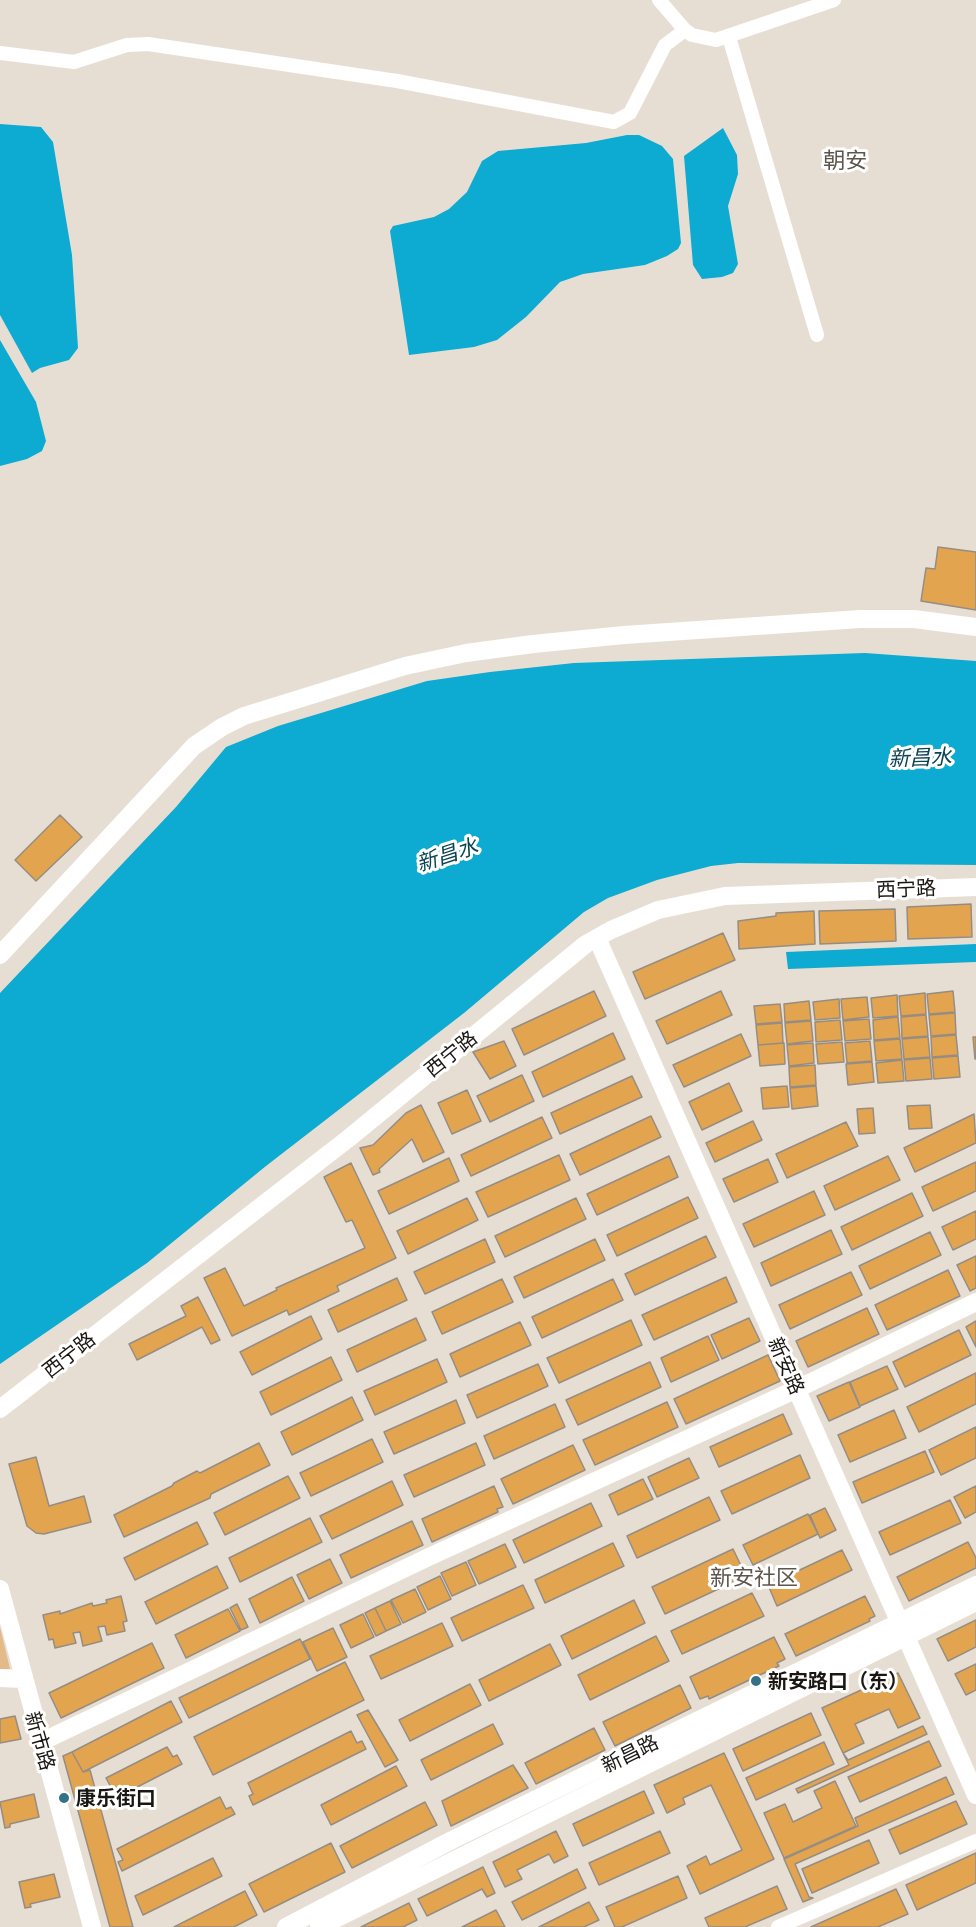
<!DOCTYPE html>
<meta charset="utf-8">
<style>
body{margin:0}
canvas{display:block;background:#e7ded3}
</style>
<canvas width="976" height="1927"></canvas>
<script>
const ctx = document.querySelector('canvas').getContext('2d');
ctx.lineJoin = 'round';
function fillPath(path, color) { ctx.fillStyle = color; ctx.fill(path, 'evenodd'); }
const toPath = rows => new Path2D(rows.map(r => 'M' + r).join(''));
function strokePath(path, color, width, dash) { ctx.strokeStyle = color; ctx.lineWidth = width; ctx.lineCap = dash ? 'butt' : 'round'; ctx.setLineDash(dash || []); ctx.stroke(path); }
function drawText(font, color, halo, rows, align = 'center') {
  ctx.font = font + ' "Exo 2","Noto Sans SC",sans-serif'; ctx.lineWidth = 6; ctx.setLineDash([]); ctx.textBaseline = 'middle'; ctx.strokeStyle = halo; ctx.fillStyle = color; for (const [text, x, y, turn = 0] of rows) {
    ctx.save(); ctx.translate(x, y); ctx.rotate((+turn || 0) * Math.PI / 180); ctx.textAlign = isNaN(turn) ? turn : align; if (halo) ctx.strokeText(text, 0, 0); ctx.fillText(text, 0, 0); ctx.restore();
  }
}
fillPath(toPath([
 [0,1627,10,1669,0,1669]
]), '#e4bb88');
fillPath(toPath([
 [0,124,41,127,53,142,72,255,78,348,69,360,40,368,32,373,0,315],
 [723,128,737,155,738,174,728,206,738,264,733,273,722,277,702,279,693,265,684,156],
 [627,135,639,135,662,146,673,159,681,243,678,249,667,256,645,265,583,274,560,282,526,317,497,340,474,347,409,355,390,231,393,226,434,217,449,209,467,192,482,161,498,151,586,143],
 [0,340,36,402,46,441,42,451,27,459,0,466],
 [865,653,976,661,976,865,738,863,711,866,657,880,608,898,584,912,464,1013,266,1166,147,1263,0,1364,0,993,176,807,226,747,278,726,427,681,490,672,574,663],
 [976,944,976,962,788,969,786,952]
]), '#0daad2');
const building = toPath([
 [938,547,976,552,976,610,921,601,926,568,935,569,938,547],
 [60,815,82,837,36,881,15,860,60,815],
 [971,904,972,937,908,939,907,907,971,904],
 [895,909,896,941,820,944,819,911,895,909],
 [814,911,815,944,739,949,738,921,776,916,776,913,814,911],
 [723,933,735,960,645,999,633,972,723,933],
 [594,991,606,1016,524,1055,512,1029,594,991],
 [721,991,732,1015,667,1044,656,1021,721,991],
 [953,991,955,1012,929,1014,927,994,953,991],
 [925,993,926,1014,901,1016,899,996,925,993],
 [897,995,898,1016,873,1018,871,998,897,995],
 [867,997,869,1017,843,1020,841,999,867,997],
 [839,999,840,1018,815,1020,813,1002,839,999],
 [809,1001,811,1020,785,1022,784,1004,809,1001],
 [780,1004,782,1022,756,1024,754,1006,780,1004],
 [955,1013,956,1034,931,1036,929,1015,955,1013],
 [926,1015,928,1036,902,1038,901,1017,926,1015],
 [898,1017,900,1038,874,1040,873,1020,898,1017],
 [869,1019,871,1039,845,1041,843,1021,869,1019],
 [840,1020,842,1040,816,1042,815,1022,840,1020],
 [811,1021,813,1041,787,1044,785,1023,811,1021],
 [782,1023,783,1043,758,1045,756,1025,782,1023],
 [613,1033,625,1059,543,1097,532,1072,613,1033],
 [741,1034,751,1056,684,1087,673,1065,741,1034],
 [956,1035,958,1055,932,1057,931,1037,956,1035],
 [928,1037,930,1057,904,1059,902,1039,928,1037],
 [973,1037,976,1037,976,1059,975,1059,973,1037],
 [900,1039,902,1059,876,1061,874,1041,900,1039],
 [504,1041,516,1066,490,1079,473,1052,504,1041],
 [870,1041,872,1061,847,1063,845,1043,870,1041],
 [842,1042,844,1062,818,1064,816,1044,842,1042],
 [784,1043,785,1064,760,1066,758,1045,784,1043],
 [813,1043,814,1063,789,1066,787,1045,813,1043],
 [958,1056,960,1077,934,1079,932,1058,958,1056],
 [930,1058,932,1079,906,1081,904,1060,930,1058],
 [902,1060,904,1081,878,1083,876,1063,902,1060],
 [872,1062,874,1082,848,1085,846,1064,872,1062],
 [815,1065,816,1085,790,1087,789,1067,815,1065],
 [522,1075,534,1101,490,1122,477,1096,522,1075],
 [632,1076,642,1097,560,1134,551,1113,632,1076],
 [729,1083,742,1111,702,1130,689,1102,729,1083],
 [787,1086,789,1107,763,1109,761,1088,787,1086],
 [816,1086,818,1106,792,1109,790,1088,816,1086],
 [467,1090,481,1121,452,1134,438,1103,467,1090],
 [421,1105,444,1152,423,1162,412,1139,379,1169,380,1172,373,1175,360,1148,373,1145,406,1113,421,1105],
 [930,1105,932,1128,909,1129,907,1106,930,1105],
 [873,1108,875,1133,859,1134,857,1109,873,1108],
 [974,1114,976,1143,915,1172,904,1148,974,1114],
 [651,1116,661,1137,580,1175,570,1154,651,1116],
 [542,1117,552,1138,471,1176,461,1155,542,1117],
 [753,1121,762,1140,715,1162,706,1143,753,1121],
 [846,1122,858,1146,787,1178,776,1154,846,1122],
 [559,1155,570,1180,488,1217,476,1192,559,1155],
 [669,1156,678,1177,597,1215,587,1194,669,1156],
 [888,1156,900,1180,835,1210,824,1186,888,1156],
 [449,1158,459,1181,389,1214,378,1191,449,1158],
 [768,1159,778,1182,734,1202,723,1179,768,1159],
 [976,1162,976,1191,933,1211,922,1187,976,1162],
 [351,1163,396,1258,337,1286,339,1291,289,1315,287,1310,232,1336,204,1278,225,1268,244,1306,277,1290,276,1288,365,1248,352,1220,346,1222,324,1177,351,1163],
 [814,1191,825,1215,754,1247,743,1224,814,1191],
 [912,1193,923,1216,852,1250,841,1227,912,1193],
 [688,1197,698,1218,617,1256,607,1235,688,1197],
 [467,1198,478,1220,408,1254,397,1231,467,1198],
 [576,1198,586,1219,505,1257,495,1236,576,1198],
 [976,1211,976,1239,953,1250,942,1227,976,1211],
 [831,1230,842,1254,771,1286,761,1263,831,1230],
 [930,1232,941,1255,870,1289,859,1266,930,1232],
 [706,1236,716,1257,635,1295,625,1274,706,1236],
 [485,1239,495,1262,425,1294,414,1272,485,1239],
 [595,1239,605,1260,524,1298,514,1277,595,1239],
 [976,1256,976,1288,970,1291,957,1265,976,1256],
 [948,1270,960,1296,887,1330,875,1305,948,1270],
 [851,1272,862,1295,790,1329,779,1305,851,1272],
 [726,1277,737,1302,654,1340,642,1315,726,1277],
 [397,1278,407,1300,338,1332,328,1310,397,1278],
 [502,1279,513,1302,442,1334,432,1312,502,1279],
 [613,1279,623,1300,542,1338,532,1317,613,1279],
 [198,1297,220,1340,211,1344,202,1327,137,1360,129,1344,186,1316,181,1306,198,1297],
 [867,1308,879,1334,808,1367,796,1341,867,1308],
 [311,1316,322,1339,252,1375,240,1352,311,1316],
 [416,1318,426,1340,357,1372,347,1350,416,1318],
 [749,1318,760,1341,722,1359,711,1335,749,1318],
 [631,1320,642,1345,559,1383,547,1358,631,1320],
 [976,1321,976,1347,966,1327,976,1321],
 [520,1322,531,1345,460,1377,450,1354,520,1322],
 [959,1330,971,1355,905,1387,893,1362,959,1330],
 [708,1336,719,1360,671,1382,661,1358,708,1336],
 [768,1355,780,1381,686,1424,674,1399,768,1355],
 [331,1357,342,1380,271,1415,260,1392,331,1357],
 [437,1359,447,1382,375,1415,364,1391,437,1359],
 [650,1362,661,1387,578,1425,566,1400,650,1362],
 [538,1364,548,1386,477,1418,467,1395,538,1364],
 [887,1366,898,1389,860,1406,850,1382,887,1366],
 [976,1373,976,1404,919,1432,907,1407,976,1373],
 [849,1382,860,1407,829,1421,817,1396,849,1382],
 [352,1397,363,1420,292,1455,281,1432,352,1397],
 [456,1400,465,1423,394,1454,384,1432,456,1400],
 [667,1402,678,1427,595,1465,583,1440,667,1402],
 [555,1404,565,1427,494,1459,484,1436,555,1404],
 [894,1410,906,1438,850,1462,838,1435,894,1410],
 [783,1414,792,1434,719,1467,710,1447,783,1414],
 [976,1427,976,1458,941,1475,929,1450,976,1427],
 [372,1439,383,1462,311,1496,300,1473,372,1439],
 [259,1443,270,1465,211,1494,210,1498,124,1537,114,1515,172,1486,174,1483,197,1471,200,1473,259,1443],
 [476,1443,485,1465,414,1497,404,1475,476,1443],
 [573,1445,585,1470,513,1504,501,1479,573,1445],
 [925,1451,934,1472,862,1503,853,1482,925,1451],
 [800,1455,810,1478,732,1514,721,1491,800,1455],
 [36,1457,49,1506,84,1496,91,1522,44,1534,36,1533,27,1526,9,1464,36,1457],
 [689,1458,699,1478,657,1497,648,1477,689,1458],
 [288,1476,300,1498,225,1535,214,1513,288,1476],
 [643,1479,653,1499,618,1515,609,1495,643,1479],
 [392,1481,403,1505,332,1539,320,1516,392,1481],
 [494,1486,503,1507,497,1509,498,1512,432,1542,422,1519,494,1486],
 [976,1486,976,1512,965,1518,954,1497,976,1486],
 [709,1497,720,1520,637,1558,627,1536,709,1497],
 [950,1500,961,1523,890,1555,879,1532,950,1500],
 [591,1503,602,1526,524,1563,513,1540,591,1503],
 [825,1508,836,1530,820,1538,810,1515,825,1508],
 [808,1514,818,1534,753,1565,743,1545,808,1514],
 [310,1518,322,1542,240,1582,229,1558,310,1518],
 [412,1521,423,1545,351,1578,340,1555,412,1521],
 [197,1522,208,1544,135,1580,124,1558,197,1522],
 [968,1542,976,1558,976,1568,909,1601,897,1577,968,1542],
 [613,1543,624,1566,545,1603,535,1580,613,1543],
 [505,1544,516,1567,479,1584,468,1561,505,1544],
 [733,1549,746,1576,665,1614,652,1587,733,1549],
 [842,1550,852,1570,777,1606,768,1585,842,1550],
 [330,1559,342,1583,309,1599,297,1575,330,1559],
 [466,1562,476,1585,452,1596,441,1573,466,1562],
 [217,1566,228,1588,156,1624,145,1602,217,1566],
 [440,1576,451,1599,428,1610,417,1587,440,1576],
 [292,1577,304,1601,260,1623,249,1599,292,1577],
 [523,1585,534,1608,462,1641,451,1618,523,1585],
 [415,1589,426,1612,403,1623,391,1600,415,1589],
 [752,1593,764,1616,682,1654,671,1631,752,1593],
 [121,1596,127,1621,123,1622,125,1631,107,1635,105,1626,98,1627,102,1641,83,1646,80,1632,73,1633,76,1643,55,1648,53,1639,49,1640,43,1615,60,1611,60,1614,92,1603,93,1606,107,1603,106,1600,121,1596],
 [865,1596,875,1616,869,1619,870,1621,796,1656,785,1634,865,1596],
 [634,1600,645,1623,572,1659,561,1636,634,1600],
 [390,1601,401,1624,386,1631,375,1608,390,1601],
 [237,1604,248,1627,241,1630,230,1608,237,1604],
 [375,1608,386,1631,376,1636,365,1613,375,1608],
 [228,1609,240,1631,186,1658,175,1635,228,1609],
 [363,1614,374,1637,351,1648,340,1625,363,1614],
 [976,1620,976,1647,948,1661,937,1639,976,1620],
 [442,1623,453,1646,381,1679,370,1656,442,1623],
 [333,1628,347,1657,317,1671,303,1642,333,1628],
 [656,1636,669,1661,590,1700,578,1675,656,1636],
 [774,1637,785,1659,777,1663,779,1666,709,1699,708,1696,700,1699,690,1677,774,1637],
 [300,1639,310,1659,189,1718,179,1698,300,1639],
 [152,1643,164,1668,61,1718,49,1693,152,1643],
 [550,1644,561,1665,489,1701,479,1680,550,1644],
 [345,1662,364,1700,213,1775,194,1737,345,1662],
 [976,1664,976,1690,966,1695,955,1674,976,1664],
 [898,1673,920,1718,898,1728,889,1709,855,1724,864,1743,843,1753,822,1708,898,1673],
 [470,1684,481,1705,410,1741,399,1720,470,1684],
 [680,1685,691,1708,615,1746,603,1722,680,1685],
 [171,1701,182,1722,83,1772,72,1752,171,1701],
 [368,1710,398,1760,385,1767,357,1715,368,1710],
 [811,1713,821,1735,743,1771,733,1749,811,1713],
 [15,1716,21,1739,0,1743,0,1719,15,1716],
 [493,1724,503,1744,431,1780,421,1760,493,1724],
 [923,1726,927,1734,798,1793,796,1789,849,1765,843,1753,848,1760,923,1726],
 [594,1728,605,1750,536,1784,525,1763,594,1728],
 [351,1731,357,1743,362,1741,366,1749,253,1805,249,1796,253,1794,248,1783,351,1731],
 [929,1741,941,1766,860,1802,848,1777,929,1741],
 [824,1742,834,1764,756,1800,746,1778,824,1742],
 [167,1747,173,1757,177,1755,182,1764,112,1800,107,1791,112,1789,106,1778,167,1747],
 [72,1752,83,1772,90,1770,133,1927,110,1927,63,1756,72,1752],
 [724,1753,774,1859,700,1894,687,1866,706,1856,710,1865,742,1850,711,1785,683,1798,685,1804,667,1813,654,1785,724,1753],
 [513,1765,528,1788,451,1826,442,1801,513,1765],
 [396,1766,407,1786,331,1825,321,1805,396,1766],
 [946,1777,954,1794,795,1864,809,1897,813,1898,803,1902,784,1859,858,1826,855,1818,946,1777],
 [835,1781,856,1826,784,1858,764,1813,785,1804,793,1822,822,1808,814,1791,835,1781],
 [644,1791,654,1813,583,1846,573,1824,644,1791],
 [34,1794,39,1817,10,1824,10,1827,5,1828,0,1802,34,1794],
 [220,1797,226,1809,231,1807,235,1814,122,1871,118,1862,123,1860,117,1849,220,1797],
 [956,1801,967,1824,900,1854,889,1830,956,1801],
 [425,1802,437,1825,352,1868,340,1846,425,1802],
 [556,1831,568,1856,554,1863,549,1854,517,1870,522,1879,505,1887,493,1862,556,1831],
 [660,1831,670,1853,599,1885,589,1863,660,1831],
 [869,1840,879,1863,812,1893,802,1869,869,1840],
 [331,1843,345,1872,264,1912,249,1884,331,1843],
 [976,1853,976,1883,917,1910,906,1885,976,1853],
 [213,1858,222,1876,143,1915,135,1896,213,1858],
 [483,1867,495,1893,487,1897,482,1889,427,1916,418,1899,483,1867],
 [577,1869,586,1888,522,1920,512,1902,577,1869],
 [54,1874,60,1897,30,1904,31,1907,25,1908,19,1882,54,1874],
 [678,1876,687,1898,622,1927,615,1927,606,1907,678,1876],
 [777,1886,787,1909,745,1927,709,1927,705,1918,777,1886],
 [896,1889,908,1914,878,1927,811,1927,896,1889],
 [245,1891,257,1915,234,1927,174,1927,245,1891],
 [589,1902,599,1920,584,1927,539,1927,589,1902],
 [409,1903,417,1920,403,1927,361,1927,409,1903],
 [496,1910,505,1927,462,1927,496,1910]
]);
fillPath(building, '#e3a44f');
strokePath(building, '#958d83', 1.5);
strokePath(toPath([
 [659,0,685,30,692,35,716,40,834,0],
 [729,37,817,335],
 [0,53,74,62,127,45,148,44,397,81,614,122,630,113,665,45,685,30],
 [778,1927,976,1841]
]), '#fff', 14);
strokePath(toPath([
 [597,938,976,1795],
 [0,955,194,746,222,727,244,716,405,666,466,653,533,644,624,635,860,619,914,619,976,627],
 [0,1409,349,1138,586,944,611,930,658,910,725,896,976,887],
 [0,1589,92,1927],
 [0,1678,23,1679],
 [41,1742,433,1555,797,1389,976,1302],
 [286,1927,452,1840,976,1585],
 [319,1927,976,1602]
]), '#fff', 18);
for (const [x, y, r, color] of [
 [756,1681,6,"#327186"],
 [64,1798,6,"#327186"]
]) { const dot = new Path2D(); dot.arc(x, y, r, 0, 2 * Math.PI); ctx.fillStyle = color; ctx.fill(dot); strokePath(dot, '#fff', 2); }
drawText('20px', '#1a1713', '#fff', [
 ["西宁路",906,889,-2],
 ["西宁路",451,1054,-39],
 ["西宁路",69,1355,-38],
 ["新安路",786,1366,66],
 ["新市路",40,1741,74],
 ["新昌路",630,1754,-26]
]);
drawText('bold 20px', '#1a1713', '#fff', [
 ["新安路口（东）",768,1681],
 ["康乐街口",76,1798]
], 'left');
drawText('italic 21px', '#094354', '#fff', [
 ["新昌水",920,758,-2],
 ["新昌水",447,855,-18]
]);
drawText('22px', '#5e564d', '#fff', [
 ["朝安",845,161],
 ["新安社区",754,1578]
]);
</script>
